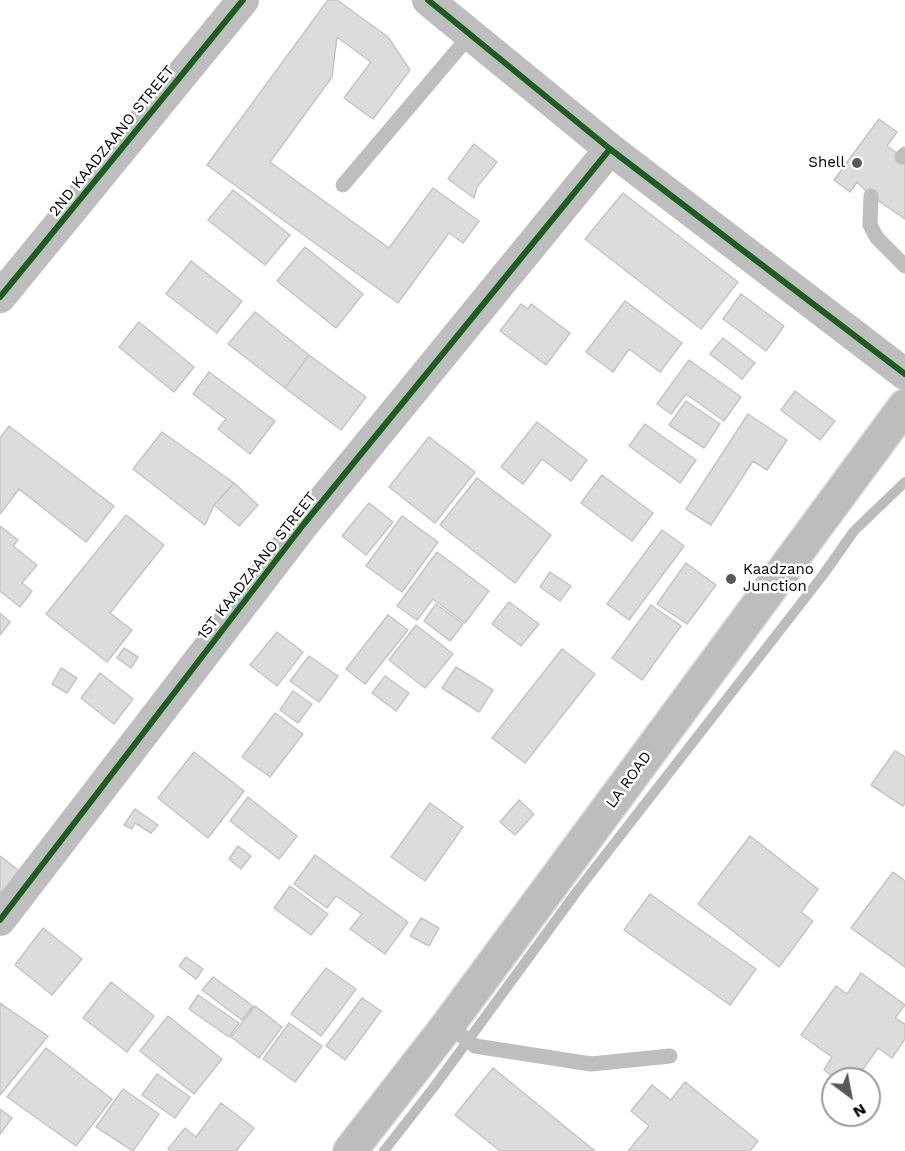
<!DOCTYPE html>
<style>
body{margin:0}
#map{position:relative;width:905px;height:1151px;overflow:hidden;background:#fff;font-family:"Work Sans",sans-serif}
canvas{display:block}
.north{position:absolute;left:821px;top:1067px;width:60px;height:60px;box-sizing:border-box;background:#fff;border:2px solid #999;border-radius:50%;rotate:148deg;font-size:16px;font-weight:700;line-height:24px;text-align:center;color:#000}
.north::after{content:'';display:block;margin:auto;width:21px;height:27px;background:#595959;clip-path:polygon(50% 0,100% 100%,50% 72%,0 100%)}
</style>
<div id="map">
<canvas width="905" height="1151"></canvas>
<div class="north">N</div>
</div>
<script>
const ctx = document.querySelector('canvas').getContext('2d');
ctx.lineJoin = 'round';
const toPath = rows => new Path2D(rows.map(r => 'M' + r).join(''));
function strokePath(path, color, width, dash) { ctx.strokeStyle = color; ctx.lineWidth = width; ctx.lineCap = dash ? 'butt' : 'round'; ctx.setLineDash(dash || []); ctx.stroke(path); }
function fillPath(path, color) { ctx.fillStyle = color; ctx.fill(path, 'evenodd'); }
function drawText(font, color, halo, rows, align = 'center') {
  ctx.font = font + ' "Work Sans",sans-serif'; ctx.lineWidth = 5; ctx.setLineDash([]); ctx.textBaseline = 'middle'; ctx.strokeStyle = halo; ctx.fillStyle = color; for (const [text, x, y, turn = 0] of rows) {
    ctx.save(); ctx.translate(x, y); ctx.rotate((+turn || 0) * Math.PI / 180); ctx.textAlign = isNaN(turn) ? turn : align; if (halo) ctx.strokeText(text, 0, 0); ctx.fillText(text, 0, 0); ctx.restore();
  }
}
strokePath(toPath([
 [384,1151,434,1087,578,890,823,575,854,531,905,482]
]), '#bcbcbc', 10);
const building = toPath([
 [328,0,337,0,388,37,410,70,373,119,344,98,371,62,337,37,332,77,270,162,389,248,433,188,479,221,463,243,449,233,398,303,207,165,328,0],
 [879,119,897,132,887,146,905,159,905,219,871,196,857,182,850,192,834,180,879,119],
 [474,144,497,162,477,187,474,198,448,179,474,144],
 [233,190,290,235,265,265,208,220,233,190],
 [623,193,738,282,701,329,585,239,623,193],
 [305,247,363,294,336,328,277,281,305,247],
 [191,261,242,301,217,333,166,294,191,261],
 [741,294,784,326,766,351,723,319,741,294],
 [625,301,682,343,660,372,629,349,613,372,586,352,625,301],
 [521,304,528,309,531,304,570,333,546,365,500,331,521,304],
 [255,312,309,355,285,388,228,344,255,312],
 [139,322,194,367,174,392,119,347,139,322],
 [723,338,755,363,742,379,710,354,723,338],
 [309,355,366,397,341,430,285,388,309,355],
 [689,360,741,397,724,421,686,394,671,414,657,404,689,360],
 [209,372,275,421,250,454,218,429,226,419,193,394,209,372],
 [795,391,835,421,820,440,781,410,795,391],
 [686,401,720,424,704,448,669,425,686,401],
 [748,414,787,440,767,470,753,461,711,525,686,509,748,414],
 [537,422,587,460,571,481,542,459,523,484,501,467,537,422],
 [645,424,696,460,680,483,629,446,645,424],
 [9,426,114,506,86,542,19,489,0,514,0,438,9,426],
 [162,432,234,483,214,505,205,525,133,469,162,432],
 [429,437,475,472,435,523,389,487,429,437],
 [602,475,653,513,632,541,581,503,602,475],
 [477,478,551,535,515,583,440,525,477,478],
 [234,483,258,505,239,526,214,505,234,483],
 [369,503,393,522,366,555,342,536,369,503],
 [126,515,164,545,110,613,132,630,107,662,46,614,126,515],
 [402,516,438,542,402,592,366,566,402,516],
 [0,526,18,540,13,546,37,565,22,583,32,591,20,607,0,591,0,526],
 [662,530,684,546,629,620,607,604,662,530],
 [437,552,489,591,465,623,433,599,417,620,397,606,437,552],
 [686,563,716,585,687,624,657,604,686,563],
 [550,572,571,586,560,601,540,587,550,572],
 [509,602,539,624,521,646,492,624,509,602],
 [436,604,463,624,450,641,424,621,436,604],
 [651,605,681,626,642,680,612,658,651,605],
 [0,613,10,622,0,635,0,613],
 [388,615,408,630,365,684,346,669,388,615],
 [416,625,453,654,425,688,389,660,416,625],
 [277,632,303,652,277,686,250,665,277,632],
 [124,648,138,657,131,668,117,658,124,648],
 [562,649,595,674,525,763,492,738,562,649],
 [309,656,338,676,319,702,290,681,309,656],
 [456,667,493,690,479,712,442,688,456,667],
 [61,668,77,678,67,693,52,684,61,668],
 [100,673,133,699,114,724,81,698,100,673],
 [385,676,409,693,396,711,372,693,385,676],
 [293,691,312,704,298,723,280,710,293,691],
 [275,713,303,734,270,777,242,757,275,713],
 [895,751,905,757,905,803,903,806,871,785,895,751],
 [194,752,244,791,208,838,158,798,194,752],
 [248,797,297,836,279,859,230,821,248,797],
 [519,800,534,814,515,835,500,822,519,800],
 [430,803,463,827,425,881,391,857,430,803],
 [135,809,158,825,151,833,135,823,132,829,124,825,135,809],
 [750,836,818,889,801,912,813,921,779,967,698,904,750,836],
 [238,846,251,856,241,869,229,859,238,846],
 [315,855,408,922,385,954,350,929,362,914,336,896,327,908,294,884,315,855],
 [0,856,22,873,0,894,0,856],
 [893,872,905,881,905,967,851,928,893,872],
 [290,886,328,914,311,935,274,908,290,886],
 [650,894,756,969,730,1005,624,930,650,894],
 [421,918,439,928,429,946,410,936,421,918],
 [43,928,82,959,52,995,15,965,43,928],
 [186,957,203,969,196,979,179,966,186,957],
 [326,968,356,989,321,1036,291,1014,326,968],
 [861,973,905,1005,895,1018,905,1024,905,1039,892,1058,878,1048,856,1079,836,1079,824,1070,832,1057,801,1035,836,986,847,994,861,973],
 [213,977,253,1006,242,1020,202,990,213,977],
 [111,982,154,1016,127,1052,83,1018,111,982],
 [198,995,239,1023,229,1037,189,1009,198,995],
 [362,998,381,1011,345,1060,326,1046,362,998],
 [0,1003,48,1036,0,1095,0,1003],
 [255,1006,282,1027,259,1058,231,1037,255,1006],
 [168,1016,222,1059,194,1094,140,1051,168,1016],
 [289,1023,322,1046,295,1082,263,1059,289,1023],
 [46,1048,112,1099,76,1146,7,1097,46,1048],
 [493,1068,595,1151,500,1151,455,1115,493,1068],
 [157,1074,190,1097,175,1118,142,1095,157,1074],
 [685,1082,758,1141,750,1151,628,1151,649,1126,631,1111,652,1085,671,1100,685,1082],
 [123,1089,159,1114,133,1151,96,1127,123,1089],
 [221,1103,254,1128,236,1151,171,1151,168,1149,185,1128,196,1137,221,1103],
 [0,1109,12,1118,0,1134,0,1109]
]);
fillPath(building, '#dcdcdc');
strokePath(building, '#c5c5c5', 1.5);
const primary = toPath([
 [350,1151,448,1025,905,406]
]);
strokePath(primary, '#dbdbdb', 36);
strokePath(toPath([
 [902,157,905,154],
 [343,185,471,34],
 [871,196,870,225,877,238,905,266],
 [448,1025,475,1046,591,1064,670,1056]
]), '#bebebe', 15);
strokePath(toPath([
 [428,0,610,149,905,374],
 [0,297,243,0],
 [0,920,303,525,610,149]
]), '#bebebe', 32);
strokePath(primary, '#bdbdbd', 33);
strokePath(toPath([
 [428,0,610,149,905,374],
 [0,297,243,0],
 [0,920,303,525,610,149]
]), '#1b5e20', 6);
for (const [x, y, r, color] of [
 [857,163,6,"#595959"],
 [731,579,6,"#595959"]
]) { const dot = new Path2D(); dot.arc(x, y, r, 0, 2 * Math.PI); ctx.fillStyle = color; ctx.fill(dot); strokePath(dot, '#fff', 2); }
drawText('15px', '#000', '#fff', [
 ["2ND KAADZAANO STREET",112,141,-51],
 ["1ST KAADZAANO STREET",257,566,-52],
 ["LA ROAD",629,780,-54]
]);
drawText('15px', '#000', '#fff', [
 ["Shell",845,163],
 ["Kaadzano",743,570,"left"],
 ["Junction",743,587,"left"]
], 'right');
</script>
